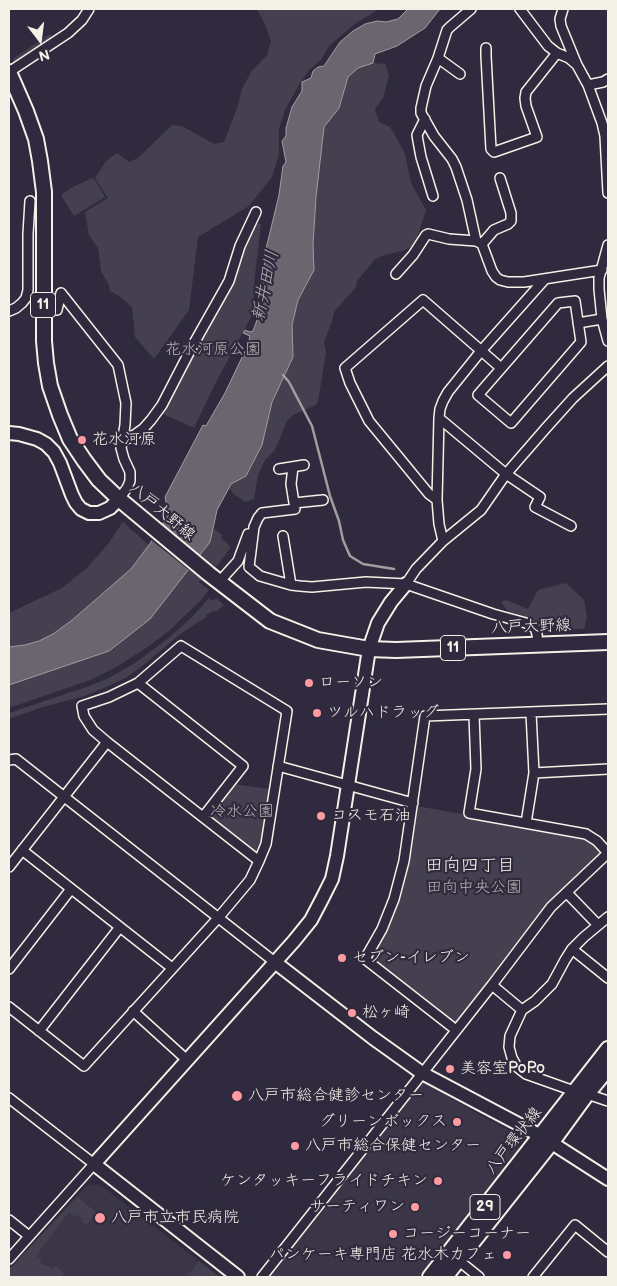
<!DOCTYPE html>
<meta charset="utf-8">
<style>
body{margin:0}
#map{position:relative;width:617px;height:1286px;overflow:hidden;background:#2f2a3d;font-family:"Balsamiq Sans",sans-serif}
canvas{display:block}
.frame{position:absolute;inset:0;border:10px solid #f4f1e8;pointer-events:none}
.north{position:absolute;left:15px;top:15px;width:50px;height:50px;-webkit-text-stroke:4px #2f2a3d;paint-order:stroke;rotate:165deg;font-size:14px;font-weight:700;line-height:20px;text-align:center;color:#f4f1e8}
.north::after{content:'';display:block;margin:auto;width:18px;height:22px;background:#f4f1e8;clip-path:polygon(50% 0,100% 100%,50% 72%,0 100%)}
</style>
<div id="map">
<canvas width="617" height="1286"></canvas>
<div class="frame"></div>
<div class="north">N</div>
</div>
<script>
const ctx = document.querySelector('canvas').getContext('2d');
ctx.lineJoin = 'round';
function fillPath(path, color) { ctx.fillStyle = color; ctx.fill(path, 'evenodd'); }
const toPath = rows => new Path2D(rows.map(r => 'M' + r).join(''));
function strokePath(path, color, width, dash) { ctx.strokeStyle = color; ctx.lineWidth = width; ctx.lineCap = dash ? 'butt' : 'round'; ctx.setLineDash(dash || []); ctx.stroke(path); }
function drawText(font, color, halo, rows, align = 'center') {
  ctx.font = font + ' "Balsamiq Sans","Klee One",sans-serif'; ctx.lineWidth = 4.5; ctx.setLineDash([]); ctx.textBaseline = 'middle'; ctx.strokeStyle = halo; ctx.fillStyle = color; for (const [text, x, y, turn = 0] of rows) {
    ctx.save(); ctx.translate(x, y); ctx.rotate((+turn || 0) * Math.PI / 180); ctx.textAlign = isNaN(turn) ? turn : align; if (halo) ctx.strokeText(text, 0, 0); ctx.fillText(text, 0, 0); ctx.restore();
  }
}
fillPath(toPath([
 [425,1082,474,1112,516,1134,519,1149,419,1277,268,1277,421,1083],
 [99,1184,199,1261,186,1277,9,1277,9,1269,86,1186]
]), '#3b3647');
fillPath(toPath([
 [257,9,377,9,373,13,356,23,329,46,321,60,309,70,296,90,285,110,279,129,279,155,272,177,249,206,198,237,189,310,154,359,135,337,132,307,119,296,110,291,109,285,101,271,98,248,89,235,85,212,108,198,95,178,106,161,117,153,129,162,138,158,172,125,182,126,214,144,224,142,237,108,242,89,251,72,267,55,271,41,266,27],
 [50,34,53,38,16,62,13,62,13,59],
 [373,63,385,64,389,75,383,98,375,109,379,122,390,127,395,135,405,154,411,183,426,210,415,244,405,250,382,256,375,259,357,281,356,287,334,312,332,321,324,342,326,353,318,401,316,405,293,415,287,421,275,450,265,460,258,475,254,499,245,502,235,495,229,488,231,484,246,476,262,445,272,402,293,357,292,325,298,300,314,270,313,245,316,197,324,127,339,108,348,77,358,68],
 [92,178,95,180,105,197,74,216,62,197,62,194,75,186],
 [252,223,261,224,254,284,253,312,250,319,215,384,194,428,161,413,171,395],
 [123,522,149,545,131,569,71,621,53,634,39,641,25,645,9,647,9,613,62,588,88,567,108,544],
 [213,528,222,535,221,538,231,547,216,567,213,564,199,582,209,590,202,599,169,631,149,646,118,666,93,679,9,708,9,685,45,672,210,542],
 [566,583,584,600,587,618,584,629,558,629,508,611,501,602,506,600,528,609,538,590],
 [209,598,213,601,216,598,224,605,216,612,214,611,206,615,207,617,195,624,178,636,146,663,127,677,109,686,84,696,40,708,9,719,9,713,89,686,109,678,135,663,171,636,192,617],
 [233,784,270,789,262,847,259,852,255,853,210,819,210,815],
 [417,806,577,835,585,837,601,850,602,854,550,904,458,1022,454,1023,373,959,372,955,389,925,397,905,406,869],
 [77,1197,96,1212,86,1225,81,1221,82,1219,77,1215,76,1217,69,1212,36,1256,41,1260,40,1262,45,1266,47,1265,53,1269,55,1266,64,1273,61,1277,9,1277,9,1270],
 [199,1261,220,1277,186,1277]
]), '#454050');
const water = toPath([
 [408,9,440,9,425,28,397,46,375,54,373,63,358,68,348,77,339,108,324,127,316,197,313,245,314,270,298,300,292,325,293,357,272,402,262,445,246,476,231,484,217,510,210,542,150,619,109,651,9,685,9,647,25,645,39,641,53,634,71,621,131,569,149,545,169,514,165,497,203,425,206,426,225,393,245,351,250,350,252,348,252,345,249,339,250,336,243,333,245,330,250,332,253,331,260,312,263,288,265,253,279,195,283,166,286,162,282,141,286,136,286,128,292,107,302,91,302,82,311,78,313,71,318,67,324,66,340,42,353,31,365,24,377,21,386,22,398,19,408,9]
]);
fillPath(water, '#6a6670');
strokePath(water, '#a19ea0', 1);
fillPath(toPath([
 [159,524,200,558,190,571,150,539]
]), '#2f2a3d');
strokePath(toPath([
 [283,375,289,382,312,426,330,496,339,521,343,540,350,556,363,564,394,569]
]), '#a19ea0', 2.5);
const street = toPath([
 [471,9,450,27,447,30,438,58,426,86,421,108,421,113,434,136,452,159,456,167,467,200,476,241],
 [520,9,548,46,557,53,569,58,577,65,588,85,602,123,605,136,608,193],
 [563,9,560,19,561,26,577,65],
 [486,48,486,56,491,149,494,152,537,137,526,106,525,98,526,92,557,53],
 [438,58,460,74],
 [9,72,68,33,82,20,89,9],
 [588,85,603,82,608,79],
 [425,119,417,135,418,141,421,157,433,196],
 [482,244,494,230,508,224,511,221,511,213,500,178],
 [608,245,599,278,599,289,602,319,608,341],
 [396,274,413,255,426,235,428,234,449,239,476,241,482,244,492,271,496,277,500,280,508,282,524,282,602,270],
 [575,301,581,342,511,423,478,395,558,303,575,301],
 [43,309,57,310,61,293,118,365,126,403,125,425,121,448,124,459,130,472,130,481,127,488,119,499],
 [9,311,16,308,22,303,26,298,28,290,28,234,30,201],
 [578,323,602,319],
 [439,418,506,474,540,497,535,507,571,526],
 [122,440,130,438,143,429,151,420,162,405,193,345,224,290,229,281,240,246,256,212],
 [293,467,291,484,295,509,262,513,258,518,254,527,249,567,260,576,291,585,300,586,312,587,366,582,406,584,493,614,526,623,535,628,537,634,538,645],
 [279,469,304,465],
 [437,500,429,494,369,421,350,383,345,368,423,300,501,368],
 [294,503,323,500],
 [283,536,291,585],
 [443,541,439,524,437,500,439,418,440,409,443,401,448,392,481,351,545,279],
 [219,582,238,561,248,534,253,534],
 [406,584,416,569,443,541,481,510,506,474,546,428,573,398,608,366],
 [138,683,243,766,203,817],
 [474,715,476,769,469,813,586,834,597,841,608,853],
 [9,760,16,759,276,963],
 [278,766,413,803],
 [534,773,608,769],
 [526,823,534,773,531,713],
 [22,850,172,968],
 [9,867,107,742],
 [567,893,598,925],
 [572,949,608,978],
 [9,969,71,889],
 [492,985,551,907,608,853],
 [9,1007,84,1066,219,917,250,880,259,861,266,844,287,711,181,646,138,683,109,697,82,706,84,716,93,730,107,742,259,861],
 [133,1011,187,1060],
 [456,1030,365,959,382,929,394,899,404,861,425,716,608,709],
 [39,1031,120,927],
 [574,1091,526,1074,517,1067,512,1058,509,1047,510,1036,522,1010,535,1001,552,984,565,960,572,949,584,937,608,917],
 [587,1094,608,1101],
 [9,1098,94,1164,9,1259],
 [9,1220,29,1236],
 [458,1260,479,1277],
 [262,1277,492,985,522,1010],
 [533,1277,575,1225,608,1252]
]);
const secondary = toPath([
 [9,433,19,434,37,439,46,444,54,452,60,463,72,495,76,503,81,509,89,513,99,513,110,508,119,499],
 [276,963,373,1038,422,1073,541,1136,608,1179],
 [238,1277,94,1164,294,941,311,920,322,899,332,879,337,856,369,649,378,623,391,602,406,584]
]);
const primary = toPath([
 [9,72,26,111,36,139,40,161,44,192,44,341,46,363,50,386,60,415,70,439,84,460,99,480,119,499,209,574,270,621,318,640,369,649,396,650,608,642],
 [430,1277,608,1049],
 [445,1277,552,1142,587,1094,608,1068]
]);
strokePath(street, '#f4f1e8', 12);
strokePath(secondary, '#f4f1e8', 16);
strokePath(primary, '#f4f1e8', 18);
strokePath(street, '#2f2a3d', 9);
strokePath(secondary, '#2f2a3d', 12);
strokePath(primary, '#2f2a3d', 14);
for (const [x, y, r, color] of [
 [82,440,5,"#ff9aa2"],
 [309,683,5,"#ff9aa2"],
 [317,713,5,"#ff9aa2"],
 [321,816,5,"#ff9aa2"],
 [342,958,5,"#ff9aa2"],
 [352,1013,5,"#ff9aa2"],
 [450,1069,5,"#ff9aa2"],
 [237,1096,6,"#ff9aa2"],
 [457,1122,5,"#ff9aa2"],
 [295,1146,5,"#ff9aa2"],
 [438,1181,5,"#ff9aa2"],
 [415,1207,5,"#ff9aa2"],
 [100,1218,6,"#ff9aa2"],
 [393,1234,5,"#ff9aa2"],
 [507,1255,5,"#ff9aa2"]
]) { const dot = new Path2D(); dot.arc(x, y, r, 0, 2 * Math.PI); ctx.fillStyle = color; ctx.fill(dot); strokePath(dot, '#2f2a3d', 2); }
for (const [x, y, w] of [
 [43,305,25],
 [453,648,25],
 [485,1207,30]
]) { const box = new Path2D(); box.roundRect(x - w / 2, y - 12.5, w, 25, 4); ctx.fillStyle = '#2f2a3d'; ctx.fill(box); strokePath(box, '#f4f1e8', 1); }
drawText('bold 15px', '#f4f1e8', null, [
 ["11",43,305],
 ["11",453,648],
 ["29",485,1207]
]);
drawText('16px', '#b7b3b3', '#2f2a3d', [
 ["花水河原公園",213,350],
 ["冷水公園",242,812],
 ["田向中央公園",474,888]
]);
drawText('16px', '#f4f1e8', '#2f2a3d', [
 ["花水河原",92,440],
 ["ローソン",319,683],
 ["ツルハドラッグ",327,713],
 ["コスモ石油",331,816],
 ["セブン-イレブン",352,958],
 ["松ヶ崎",362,1013],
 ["美容室PoPo",460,1069],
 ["八戸市総合健診センター",248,1096],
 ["グリーンボックス",447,1122,"right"],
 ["八戸市総合保健センター",305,1146],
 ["ケンタッキーフライドチキン",428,1181,"right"],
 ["サーティワン",405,1207,"right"],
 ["八戸市立市民病院",111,1218],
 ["コージーコーナー",403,1234],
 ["パンケーキ専門店 花水木カフェ",497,1255,"right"]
], 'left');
drawText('16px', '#f4f1e8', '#2f2a3d', [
 ["八戸大野線",162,512,40],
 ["八戸大野線",531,627,-2],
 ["八戸環状線",514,1141,-52]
]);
drawText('italic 18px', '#b6b2b2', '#2f2a3d', [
 ["新井田川",266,286,-78]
]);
drawText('18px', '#f4f1e8', '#2f2a3d', [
 ["田向四丁目",470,866]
]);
</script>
